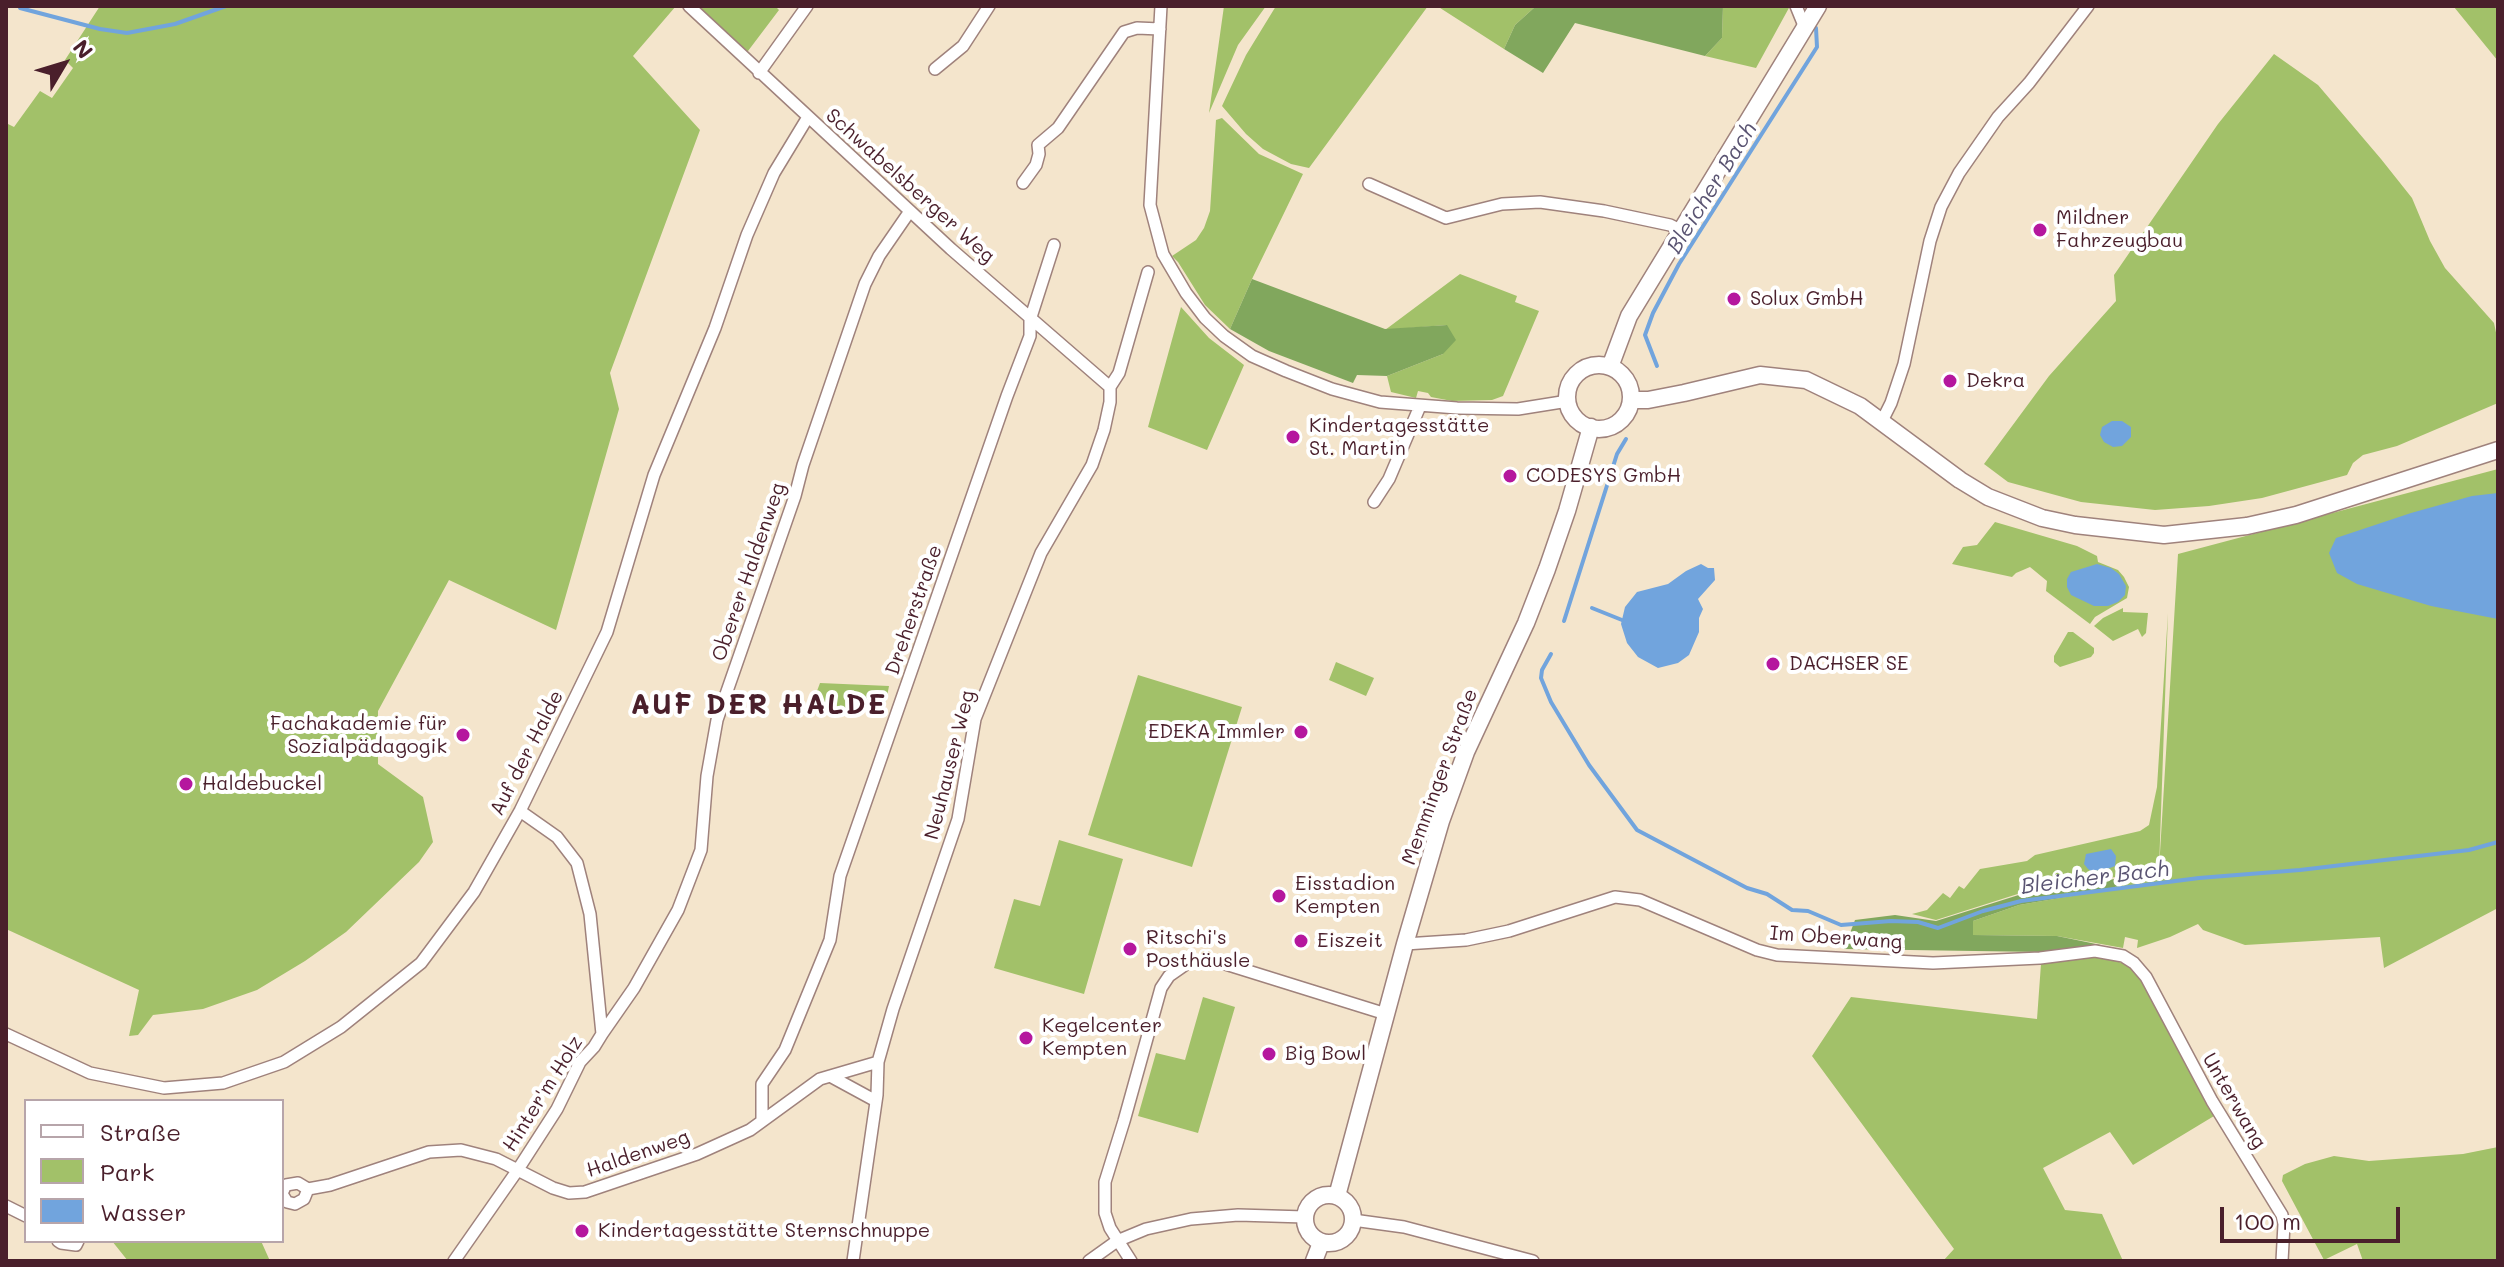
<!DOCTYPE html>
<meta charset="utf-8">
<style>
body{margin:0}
#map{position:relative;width:2504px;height:1267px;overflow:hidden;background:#f4e5cc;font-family:Mali,sans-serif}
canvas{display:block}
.frame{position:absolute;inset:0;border:8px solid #4a1f2b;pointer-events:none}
.legend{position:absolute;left:24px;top:1099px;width:260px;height:144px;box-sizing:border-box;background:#fff;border:2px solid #b7a5aa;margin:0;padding:10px 14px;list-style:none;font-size:24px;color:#4a1f2b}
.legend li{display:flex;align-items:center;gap:16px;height:40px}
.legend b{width:40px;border:2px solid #b7a5aa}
.north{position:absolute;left:24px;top:24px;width:80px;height:80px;-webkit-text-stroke:6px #fff;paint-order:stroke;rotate:52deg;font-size:22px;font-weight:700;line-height:32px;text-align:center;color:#4a1f2b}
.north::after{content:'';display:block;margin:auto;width:28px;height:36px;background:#4a1f2b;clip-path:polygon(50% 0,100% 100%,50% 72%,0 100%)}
.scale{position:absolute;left:2220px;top:1207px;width:180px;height:36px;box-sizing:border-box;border:4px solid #4a1f2b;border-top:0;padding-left:10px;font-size:24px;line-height:28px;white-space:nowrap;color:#4a1f2b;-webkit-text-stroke:6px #fff;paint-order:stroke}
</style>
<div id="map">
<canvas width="2504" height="1267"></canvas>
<div class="frame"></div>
<ul class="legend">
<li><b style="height:10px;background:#fff"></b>Straße</li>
<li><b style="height:22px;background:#a2c169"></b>Park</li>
<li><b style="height:22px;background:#71a4dd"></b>Wasser</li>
</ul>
<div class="north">N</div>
<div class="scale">100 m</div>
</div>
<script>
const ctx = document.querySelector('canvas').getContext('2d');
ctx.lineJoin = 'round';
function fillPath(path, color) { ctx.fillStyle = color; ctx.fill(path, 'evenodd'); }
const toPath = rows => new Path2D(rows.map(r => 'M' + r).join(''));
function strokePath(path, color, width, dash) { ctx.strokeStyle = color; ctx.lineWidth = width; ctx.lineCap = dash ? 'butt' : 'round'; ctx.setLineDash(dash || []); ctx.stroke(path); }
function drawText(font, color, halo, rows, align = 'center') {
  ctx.font = font + ' Mali,sans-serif'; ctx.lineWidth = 8; ctx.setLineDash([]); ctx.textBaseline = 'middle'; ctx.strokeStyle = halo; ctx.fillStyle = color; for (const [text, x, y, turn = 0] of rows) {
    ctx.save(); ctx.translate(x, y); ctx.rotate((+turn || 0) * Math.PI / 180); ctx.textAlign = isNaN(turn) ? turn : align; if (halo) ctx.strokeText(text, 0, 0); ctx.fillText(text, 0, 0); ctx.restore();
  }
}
fillPath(toPath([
 [100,6,676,6,633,56,700,130,610,373,619,409,556,630,449,580,378,711,378,764,423,797,433,842,419,862,346,932,305,961,257,990,203,1009,153,1015,138,1035,129,1036,139,990,6,929,6,123,14,127,40,91,52,98,73,68,65,60],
 [701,6,775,6,779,10,748,51,742,51,701,12],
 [1224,6,1266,6,1238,45,1209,113],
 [1276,6,1428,6,1309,168,1291,164,1263,149,1246,134,1222,106,1246,55],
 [1437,6,1536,6,1515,25,1504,49],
 [1723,6,1790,6,1756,68,1705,56,1722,38],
 [2453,6,2498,6,2498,61,2454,7],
 [2274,54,2318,85,2381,159,2412,198,2430,241,2445,268,2494,323,2498,342,2498,403,2397,446,2363,455,2353,463,2347,475,2262,498,2209,506,2155,510,2081,502,2008,482,1984,464,2049,376,2116,301,2114,275,2218,124],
 [1222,118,1259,154,1303,174,1252,279,1230,329,1205,305,1178,262,1172,256,1196,240,1204,228,1210,211,1216,120],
 [1460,274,1517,296,1515,302,1539,311,1503,396,1492,400,1452,401,1431,397,1428,393,1418,391,1416,398,1391,392,1387,376,1443,354,1446,325,1385,330],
 [1181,307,1209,338,1244,365,1207,450,1148,427],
 [2498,469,2498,908,2384,968,2380,937,2245,945,2203,930,2198,924,2170,937,2137,948,2138,940,2125,937,2123,948,2057,936,1972,935,1973,921,2019,905,2113,889,2127,877,2159,872,2158,870,2024,892,1936,920,1912,914,1927,910,1943,893,1950,898,1959,886,1964,889,1980,869,2027,861,2035,855,2140,831,2149,825,2157,787,2168,613,2159,869,2178,554],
 [1995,522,2077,546,2097,556,2098,562,2118,570,2124,577,2129,587,2127,598,2095,617,2090,624,2046,591,2047,581,2030,567,2016,573,2012,577,1952,564,1963,547,1977,545],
 [2123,608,2123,612,2148,613,2146,633,2142,637,2138,629,2113,641,2094,626,2103,618],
 [2068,632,2073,632,2094,648,2094,653,2091,657,2060,667,2054,662,2054,656],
 [1336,662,1374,678,1366,696,1329,680],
 [1138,675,1242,707,1192,867,1088,835],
 [820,683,889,686,885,707,808,715],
 [1059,840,1123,859,1084,994,994,968,1014,899,1040,906],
 [2096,956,2130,965,2142,982,2214,1116,2133,1165,2110,1132,2043,1168,2065,1210,2102,1214,2123,1261,1943,1261,1954,1249,1812,1056,1851,997,2037,1019,2041,964],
 [1203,997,1235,1007,1198,1133,1138,1116,1156,1053,1185,1060],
 [2498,1147,2498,1261,2363,1261,2357,1244,2324,1260,2282,1181,2283,1175,2305,1164,2334,1156,2369,1161,2463,1154],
 [112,1241,261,1241,270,1261,128,1261]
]), '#a2c169');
fillPath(toPath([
 [1536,6,1723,6,1722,38,1705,56,1575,23,1543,73,1504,49,1515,25],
 [1252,279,1385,329,1447,325,1456,340,1443,354,1387,376,1357,375,1353,383,1269,351,1230,329],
 [2127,877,2113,889,2019,905,1973,921,1973,935,2057,936,2101,945,2096,956,2041,964,2041,952,1844,949,1855,920,1895,915,1936,921,2025,893]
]), '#81a75d');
fillPath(toPath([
 [2112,421,2122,421,2131,427,2131,437,2122,446,2113,447,2104,442,2100,435,2102,427],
 [2498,493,2498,619,2431,606,2357,584,2337,573,2329,553,2336,538,2411,513,2472,496],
 [1701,564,1708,568,1714,568,1715,580,1698,599,1703,609,1699,618,1699,632,1689,655,1678,663,1658,668,1638,657,1627,643,1621,624,1625,607,1637,592,1668,584,1686,571],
 [2097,564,2111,568,2119,574,2126,586,2125,595,2118,602,2108,606,2094,606,2071,595,2067,587,2067,579,2071,572],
 [2111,849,2116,856,2115,866,2105,870,2091,871,2088,869,2084,864,2086,854]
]), '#71a4dd');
strokePath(toPath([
 [20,8,100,29,127,33,175,24,226,6],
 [1657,366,1645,335,1653,313,1679,264,1817,47,1816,28],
 [1592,608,1622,620],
 [1564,621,1617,454,1626,439],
 [1551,654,1542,670,1541,678,1551,702,1589,765,1637,830,1747,888,1767,894,1792,910,1808,911,1841,925,1891,921,1918,922,1938,928,1983,911,2021,901,2199,878,2300,870,2469,850,2498,842]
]), '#71a4dd', 4);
const street = toPath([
 [689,6,951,249,1110,387],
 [1161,6,1150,205,1163,254,1186,293,1205,318,1224,336,1252,356,1286,371,1332,389,1380,402,1457,408,1518,409,1568,401],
 [1796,6,1805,28],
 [935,69,963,46,989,6],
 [759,73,807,6],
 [1023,183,1036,165,1039,154,1038,145,1058,128,1124,32,1137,28,1160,29],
 [1369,184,1446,218,1502,204,1540,202,1604,211,1670,225,1680,230],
 [1882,421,1891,403,1904,364,1930,241,1941,207,1959,173,1998,117,2029,83,2088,6],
 [1374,502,1389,479,1420,406],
 [1405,944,1466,940,1509,931,1615,897,1640,900,1757,950,1777,955,1933,963,2040,958,2095,951,2123,956,2134,963,2146,977,2212,1101,2282,1215,2284,1224,2282,1261],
 [6,1034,90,1073,164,1088,223,1083,284,1062,341,1027,421,963,474,892,520,811,607,632,654,475,715,328,747,235,774,173,808,117],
 [602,1034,634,988,678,910,701,850,707,776,717,720,795,496,803,465,865,284,879,256,910,211],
 [830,1076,876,1101],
 [762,1121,762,1084,785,1050,830,940,840,876,1007,396,1030,336,1030,320,1054,245],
 [282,1193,286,1185,298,1183,308,1189,330,1185,429,1152,461,1150,496,1159,553,1188,569,1193,585,1192,697,1154,750,1130,820,1079,878,1062],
 [282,1194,287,1202,295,1204,304,1199,308,1189],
 [6,1206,26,1216],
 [1353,1220,1404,1227,1533,1261],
 [58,1241,61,1243,76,1245,78,1241],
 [454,1261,517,1171,557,1109,580,1062,594,1047,602,1034,590,914,577,863,557,837,520,811],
 [853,1261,877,1095,878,1062,893,1009,958,819,975,719,1041,553,1092,465,1104,430,1110,402,1110,387,1119,373,1148,272],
 [1089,1261,1117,1241,1146,1229,1191,1219,1238,1215,1305,1217],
 [1131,1261,1110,1228,1105,1213,1105,1182,1124,1121,1161,988,1169,976,1189,962,1219,962,1386,1014]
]);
const secondary = toPath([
 '1567 397a32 32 0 1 1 64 0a32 32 0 1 1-64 0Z',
 [1610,367,1629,316,1818,6],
 [1631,400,1648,400,1684,393,1760,375,1806,380,1860,406,1960,480,1988,497,2042,518,2075,525,2164,535,2247,526,2296,515,2498,450],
 '1305 1219a24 24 0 1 1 48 0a24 24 0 1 1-48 0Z',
 [1337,1196,1405,944,1441,821,1466,752,1526,623,1547,569,1567,511,1591,427],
 [1314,1261,1321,1243]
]);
strokePath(street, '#9f827c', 14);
strokePath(secondary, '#9f827c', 19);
strokePath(street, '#fff', 11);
strokePath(secondary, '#fff', 16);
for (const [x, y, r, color] of [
 [2040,230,8,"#b5179e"],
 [1734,299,8,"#b5179e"],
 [1950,381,8,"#b5179e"],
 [1293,437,8,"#b5179e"],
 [1510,476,8,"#b5179e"],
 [1773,664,8,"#b5179e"],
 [1301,732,8,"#b5179e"],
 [463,735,8,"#b5179e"],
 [186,784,8,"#b5179e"],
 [1279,896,8,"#b5179e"],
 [1301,941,8,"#b5179e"],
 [1130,949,8,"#b5179e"],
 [1026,1038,8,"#b5179e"],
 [1269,1054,8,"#b5179e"],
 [582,1231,8,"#b5179e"]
]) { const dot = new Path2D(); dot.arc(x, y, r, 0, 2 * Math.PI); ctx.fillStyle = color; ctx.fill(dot); strokePath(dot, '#fff', 3); }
drawText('20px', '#4a1f2b', '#fff', [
 ["Schwabelsberger Weg",910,186,42],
 ["Oberer Haldenweg",749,572,-71],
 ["Dreherstraße",914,610,-71],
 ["Auf der Halde",527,753,-63],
 ["Neuhauser Weg",950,765,-76],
 ["Memminger Straße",1440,777,-70],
 ["Im Oberwang",1836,938,4],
 ["Hinter'm Holz",543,1094,-58],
 ["Unterwang",2234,1101,60],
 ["Haldenweg",638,1154,-19]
]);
drawText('20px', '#4a1f2b', '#fff', [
 ["Mildner",2056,218],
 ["Fahrzeugbau",2056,241],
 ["Solux GmbH",1750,299],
 ["Dekra",1966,381],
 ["Kindertagesstätte",1309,426],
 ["St. Martin",1309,449],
 ["CODESYS GmbH",1526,476],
 ["DACHSER SE",1789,664],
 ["Fachakademie für",447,724,"right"],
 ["Sozialpädagogik",447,747,"right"],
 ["EDEKA Immler",1285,732,"right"],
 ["Haldebuckel",202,784],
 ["Eisstadion",1295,884],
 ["Kempten",1295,907],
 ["Ritschi's",1146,938],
 ["Posthäusle",1146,961],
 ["Eiszeit",1317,941],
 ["Kegelcenter",1042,1026],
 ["Kempten",1042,1049],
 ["Big Bowl",1285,1054],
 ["Kindertagesstätte Sternschnuppe",598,1231]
], 'left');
drawText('italic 22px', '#5a5472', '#fff', [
 ["Bleicher Bach",1712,188,-58],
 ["Bleicher Bach",2095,878,-7]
]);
ctx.letterSpacing = '2px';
drawText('bold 28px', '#4a1f2b', '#fff', [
 ["AUF DER HALDE",759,705]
]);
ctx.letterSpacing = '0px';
</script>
